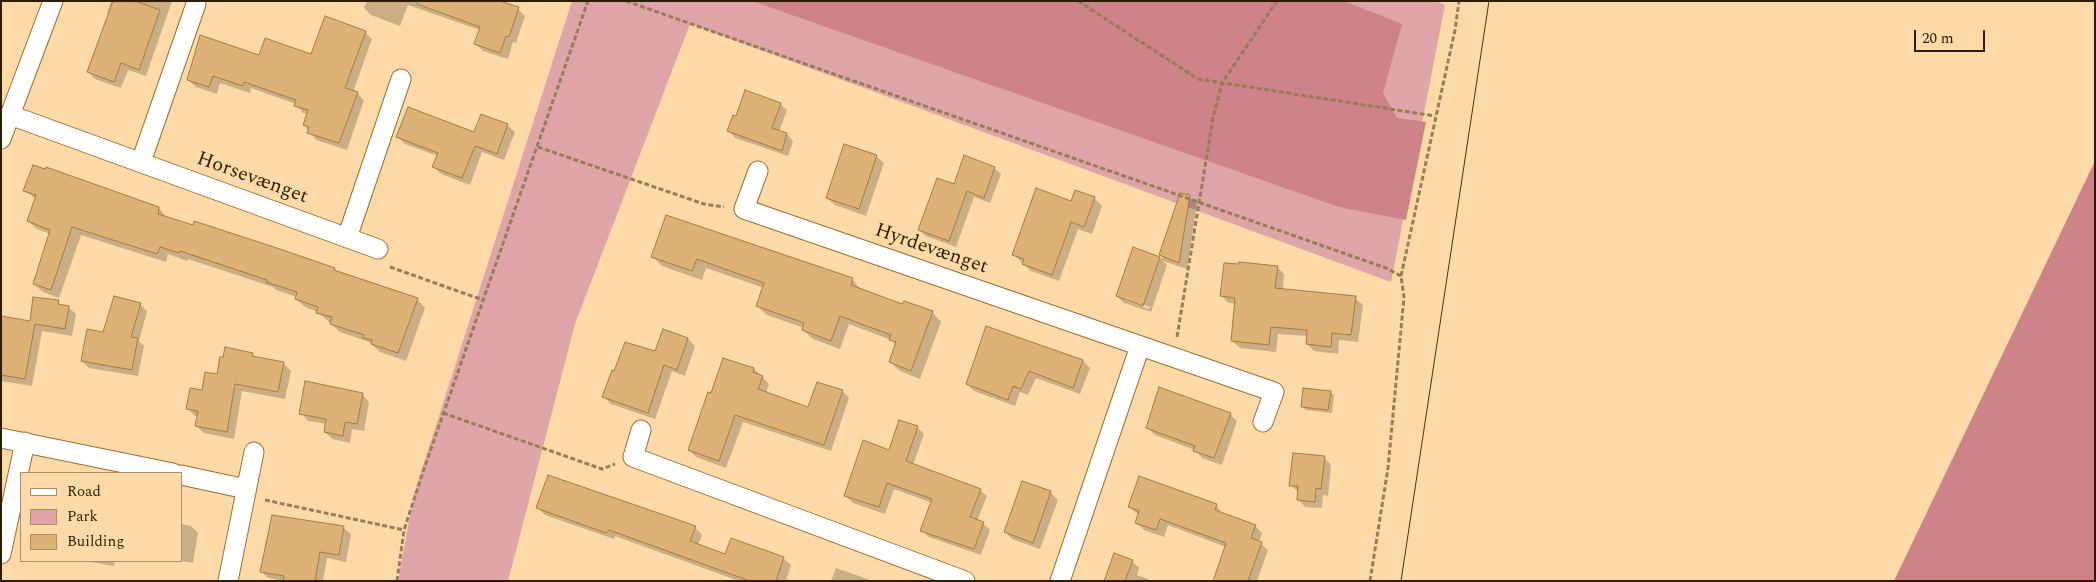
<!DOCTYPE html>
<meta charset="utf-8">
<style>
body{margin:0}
#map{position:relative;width:2096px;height:582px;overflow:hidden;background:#fddaa8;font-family:Spectral,serif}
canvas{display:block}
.frame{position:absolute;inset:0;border:2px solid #2c1c02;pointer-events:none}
.legend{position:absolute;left:20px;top:472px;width:162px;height:90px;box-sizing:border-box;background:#fddaa8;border:1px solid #a98e66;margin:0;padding:6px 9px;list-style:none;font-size:15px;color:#2c1c02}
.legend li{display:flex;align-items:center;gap:10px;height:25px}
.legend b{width:25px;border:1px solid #a98e66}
.scale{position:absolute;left:1914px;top:30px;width:71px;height:22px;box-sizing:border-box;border:2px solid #2c1c02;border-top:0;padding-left:6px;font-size:15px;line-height:18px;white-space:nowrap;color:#2c1c02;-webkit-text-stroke:4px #fddaa8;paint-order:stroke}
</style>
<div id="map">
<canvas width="2096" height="582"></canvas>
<div class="frame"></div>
<ul class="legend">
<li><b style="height:6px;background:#fff"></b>Road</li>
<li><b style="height:14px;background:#dfa5a8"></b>Park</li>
<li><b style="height:14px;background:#dcb276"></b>Building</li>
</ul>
<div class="scale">20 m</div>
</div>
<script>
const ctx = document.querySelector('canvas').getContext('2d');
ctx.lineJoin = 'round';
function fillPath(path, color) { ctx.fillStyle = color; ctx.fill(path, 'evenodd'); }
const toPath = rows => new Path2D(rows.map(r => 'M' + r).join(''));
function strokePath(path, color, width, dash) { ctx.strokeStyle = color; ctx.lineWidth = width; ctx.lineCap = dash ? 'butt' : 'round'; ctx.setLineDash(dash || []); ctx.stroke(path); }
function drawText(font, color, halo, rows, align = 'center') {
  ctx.font = font + ' Spectral,serif'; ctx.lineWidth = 5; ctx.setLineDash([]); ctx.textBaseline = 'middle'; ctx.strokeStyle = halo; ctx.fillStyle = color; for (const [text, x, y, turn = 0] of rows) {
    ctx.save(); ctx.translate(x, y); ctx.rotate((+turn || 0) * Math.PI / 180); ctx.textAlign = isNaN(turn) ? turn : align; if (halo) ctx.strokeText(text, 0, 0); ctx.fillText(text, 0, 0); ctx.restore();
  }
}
fillPath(toPath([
 [572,1,1436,1,1445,5,1391,282,690,24,575,324,508,581,398,581,414,494]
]), '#dfa5a8');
fillPath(toPath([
 [752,1,1344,1,1402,24,1383,93,1397,118,1426,122,1406,220,1339,207],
 [2095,161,2095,581,1894,581]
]), '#cd8387');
fillPath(toPath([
 [111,1,172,1,146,76,128,70,121,88,95,79,88,72,109,15,107,13],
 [367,1,496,1,518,9,525,16,516,43,513,42,508,59,483,51,476,44,480,30,408,5,400,26,371,15,364,8],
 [365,32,372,39,353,92,357,93,364,100,347,150,316,140,304,125,308,114,303,113,296,104,251,88,250,93,220,83,217,94,196,87,188,80,260,57,312,56],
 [780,104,787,110,779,132,787,134,793,141,788,156,735,138,729,131],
 [507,125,515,132,504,160,482,152,470,185,441,174,434,167,438,156,405,144,398,137,475,134],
 [876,156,884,163,866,216,835,205,827,198],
 [994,168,1001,174,990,203,974,197,956,247,926,236,919,230,954,186],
 [25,190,159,208,167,218,334,269,337,273,417,299,425,308,406,361,380,352,369,342,340,332,318,312,305,307,296,299,297,297,276,290,273,287,188,259,187,261,168,254,166,262,81,235,59,298,43,292,34,284,50,234,37,229,28,221,36,200],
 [1189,197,1197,204,1187,269,1163,261,1167,265,1151,312,1124,303,1117,296,1134,249,1164,259,1160,255],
 [1124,298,1150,307,1149,309,1124,300],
 [1094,198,1102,206,1092,234,1078,229,1059,281,1031,271,1014,255,1072,202],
 [667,217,853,280,861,290,903,306,932,312,941,322,920,379,900,371,890,362,896,345,891,340,849,324,840,349,813,339,803,330,804,328,767,315,757,306,764,288,706,268,702,280,662,266,653,257],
 [1277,267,1284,274,1283,290,1355,298,1363,305,1358,342,1339,340,1338,354,1314,351,1307,344,1308,336,1278,334,1276,352,1240,348,1232,341,1236,304,1229,303,1221,296],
 [58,302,62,306,68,307,76,314,72,336,42,331,32,386,1,381,1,317,31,322],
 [140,304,147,311,139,341,144,346,138,376,89,368,82,361,104,333],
 [987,328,1083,361,1090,368,1080,394,1036,378,1028,395,1020,392,1015,406,974,391,967,384],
 [688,339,695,346,685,376,672,371,655,419,611,404,604,397,656,353],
 [252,354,256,358,283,363,291,371,285,399,242,391,234,439,204,433,196,426,198,416,195,416,187,408,218,376],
 [724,360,754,369,769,384,766,393,809,408,842,391,849,398,831,451,743,422,726,468,696,457,689,450],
 [1330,392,1334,395,1332,413,1306,410,1303,407],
 [362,394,369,402,364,431,352,429,350,443,332,439,325,432,327,424,308,421,301,413],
 [1230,414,1237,421,1222,465,1202,458,1195,450,1155,435,1148,428],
 [917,427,924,434,913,465,980,490,987,496,977,521,983,523,990,530,981,555,929,537,922,531,932,503,894,489,885,514,853,503,846,496],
 [1324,457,1331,465,1328,496,1323,495,1322,508,1305,507,1298,499,1299,493,1291,485],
 [1023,482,1051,493,1058,500,1040,549,1012,539,1005,532],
 [1216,505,1223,514,1255,526,1262,533,1259,542,1268,550,1257,581,1218,581,1226,547,1168,525,1164,537,1144,530,1136,522,1139,515,1129,507],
 [538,508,695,527,702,535,698,545,726,555,783,558,791,565,786,581,739,581,615,536,614,539,545,515],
 [181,524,191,526,198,533,193,563,181,561],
 [344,528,351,534,346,562,327,558,323,581,282,581,268,578,261,571],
 [85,561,115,561,114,566],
 [1132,561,1139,568,1137,575,1153,581,1105,581],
 [836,568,873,581,831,581]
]), '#0003');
const building = toPath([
 [113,1,135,1,160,10,139,70,121,63,114,82,87,72,113,1],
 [417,1,500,1,519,7,509,37,506,36,500,53,474,44,480,27,417,4,417,1],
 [325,16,366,31,345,88,358,92,339,143,307,133,309,127,303,125,308,110,294,106,296,100,244,82,243,86,213,76,209,87,187,80,200,35,259,55,265,38,311,54,325,16],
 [745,90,781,103,772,128,787,133,782,151,727,131,733,115,736,116,745,90],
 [408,107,474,132,481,114,508,124,497,154,475,146,462,178,432,167,438,153,396,137,408,107],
 [844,144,877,155,859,209,826,198,844,144],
 [964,155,995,167,984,198,967,191,949,241,918,230,937,178,954,184,964,155],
 [33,165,45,169,46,167,159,207,158,214,193,225,194,221,277,248,335,268,334,270,418,298,398,353,371,344,372,340,363,338,364,335,330,324,332,317,316,313,318,307,295,299,297,292,266,282,267,280,180,251,179,253,160,247,157,254,72,227,51,290,33,284,50,230,27,221,36,195,23,191,33,165],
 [1036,188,1071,201,1075,190,1095,197,1084,227,1071,222,1052,275,1022,264,1024,259,1012,255,1036,188],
 [1180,193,1190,195,1179,263,1159,255,1180,193],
 [666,215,853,278,851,285,902,304,904,301,933,311,911,371,889,362,896,342,889,340,891,335,840,316,831,341,802,330,804,323,756,306,764,283,697,259,692,271,651,257,666,215],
 [1133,247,1160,257,1143,306,1116,296,1133,247],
 [1239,262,1278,266,1275,288,1356,296,1351,335,1332,333,1331,347,1306,344,1307,330,1271,327,1269,345,1231,341,1235,298,1220,296,1224,263,1239,264,1239,262],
 [114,296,141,303,131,337,138,338,132,370,81,361,87,329,103,332,114,296],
 [33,297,59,300,58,304,69,306,65,329,35,324,25,379,1,375,1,316,30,321,33,297],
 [986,326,1083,360,1073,388,1029,371,1021,389,1013,386,1008,400,966,384,986,326],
 [663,329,688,338,677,370,664,365,648,413,602,397,612,370,614,371,625,342,655,351,663,329],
 [225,347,253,353,252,356,284,362,278,392,235,384,227,432,195,426,198,411,186,409,190,388,202,390,205,372,217,374,220,357,223,357,225,347],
 [723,358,754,368,753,372,763,376,758,389,808,407,817,382,843,390,824,445,735,415,719,461,688,450,708,392,711,393,723,358],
 [305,381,363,393,357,424,345,422,343,436,324,432,326,419,299,414,305,381],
 [1159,387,1231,413,1214,458,1193,451,1195,446,1146,428,1159,387],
 [1303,388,1331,391,1328,410,1301,407,1303,388],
 [899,420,918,426,906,461,981,489,970,517,984,522,974,549,920,531,932,499,887,483,879,507,844,496,863,440,889,450,899,420],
 [1293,453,1325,456,1321,489,1316,488,1315,502,1297,500,1298,486,1289,486,1293,453],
 [548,475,696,526,690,541,725,554,731,538,784,557,776,581,750,581,609,530,606,533,536,508,548,475],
 [1139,476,1217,504,1215,510,1256,525,1251,538,1262,542,1248,581,1213,581,1226,543,1160,519,1156,530,1135,523,1139,511,1128,507,1139,476],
 [1022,481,1051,491,1033,543,1004,532,1022,481],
 [272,515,344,526,339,555,320,552,315,581,283,581,284,576,260,572,272,515],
 [1114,553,1133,560,1125,581,1104,581,1114,553]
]);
fillPath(building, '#dcb276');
strokePath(building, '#a57c3e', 1);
const street = toPath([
 [10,115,378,249],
 [1,139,53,1],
 [141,162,196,4],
 [758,171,744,209,1274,392,1263,422],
 [347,238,401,79],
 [641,430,633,457,965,581],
 [1,438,173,473],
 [181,475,246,489],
 [1,554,25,442],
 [228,581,254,452],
 [1060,581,1140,346]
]);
strokePath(street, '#976e30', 21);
strokePath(toPath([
 [626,1,1386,268,1401,276],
 [1078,1,1198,79,1435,116],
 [538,147,704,204,724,207],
 [390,267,483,300],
 [1177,337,1213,118,1222,83,1277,1],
 [443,413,602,469,615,464],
 [265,500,404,530],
 [397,581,404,530,425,466,588,1],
 [1370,581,1388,468,1404,297,1401,276,1455,30,1459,1]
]), '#987e58', 3, [5, 2.5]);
strokePath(street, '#fff', 19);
strokePath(toPath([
 [1401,581,1489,1]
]), '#453316', 1);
drawText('20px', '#2c1c02', '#fddaa8', [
 ["Horsevænget",252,179,20],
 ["Hyrdevænget",931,250,19]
]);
</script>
